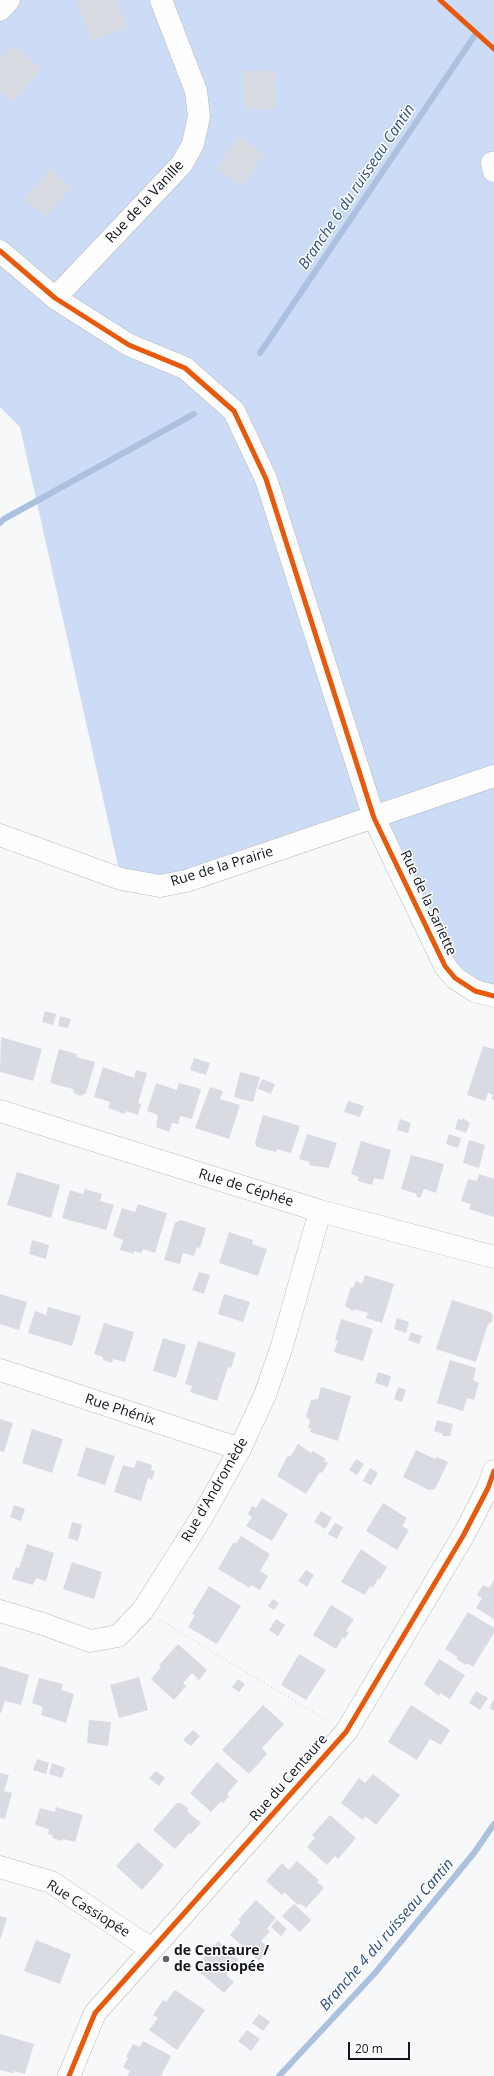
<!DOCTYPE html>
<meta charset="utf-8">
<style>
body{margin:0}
#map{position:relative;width:494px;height:2076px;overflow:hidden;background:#f6f8fa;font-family:"Open Sans",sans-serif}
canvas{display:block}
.scale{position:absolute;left:348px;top:2042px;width:62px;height:18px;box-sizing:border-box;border:2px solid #121720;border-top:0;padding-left:5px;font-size:12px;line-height:14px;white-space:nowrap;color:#121720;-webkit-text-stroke:3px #fff;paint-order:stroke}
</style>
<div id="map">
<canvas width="494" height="2076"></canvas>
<div class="scale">20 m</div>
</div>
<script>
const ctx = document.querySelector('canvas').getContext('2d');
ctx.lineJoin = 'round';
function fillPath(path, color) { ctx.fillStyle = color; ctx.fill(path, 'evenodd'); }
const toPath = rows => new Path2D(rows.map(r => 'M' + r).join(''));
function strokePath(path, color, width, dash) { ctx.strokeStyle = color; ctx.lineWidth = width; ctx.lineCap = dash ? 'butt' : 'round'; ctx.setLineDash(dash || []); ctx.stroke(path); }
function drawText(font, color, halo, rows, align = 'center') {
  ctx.font = font + ' "Open Sans",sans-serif'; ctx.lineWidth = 3; ctx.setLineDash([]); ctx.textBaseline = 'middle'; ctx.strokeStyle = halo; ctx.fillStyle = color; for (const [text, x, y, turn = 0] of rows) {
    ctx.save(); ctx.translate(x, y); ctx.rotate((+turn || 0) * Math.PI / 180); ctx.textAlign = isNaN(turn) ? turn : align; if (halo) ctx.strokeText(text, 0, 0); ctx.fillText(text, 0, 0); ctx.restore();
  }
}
fillPath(toPath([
 [0,0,494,0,494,996,455,978,374,818,186,881,121,879,20,427,0,407]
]), '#ccdcf6');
strokePath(toPath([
 [260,353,475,35],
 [0,523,4,519,194,414],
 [279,2076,375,1973,474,1853,494,1824]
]), '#acc0df', 6);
fillPath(toPath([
 [76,0,116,0,127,27,92,41],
 [13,45,42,69,13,102,0,91,0,60],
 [243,71,275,71,276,109,244,109],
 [239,136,264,154,242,186,217,168],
 [50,169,71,187,46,217,24,199],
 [45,1011,56,1014,53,1025,42,1022],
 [60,1016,71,1019,68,1028,58,1026],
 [1,1037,42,1049,33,1081,0,1072],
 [483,1046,494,1049,494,1100,491,1099,493,1095,488,1093,485,1101,467,1095],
 [59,1049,77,1054,76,1057,95,1062,86,1093,80,1096,74,1093,73,1089,50,1083],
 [194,1058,210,1063,206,1075,190,1070],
 [103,1067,134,1078,136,1070,147,1073,138,1103,141,1104,138,1115,126,1111,125,1114,108,1108,110,1102,94,1097],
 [240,1072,260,1077,253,1102,234,1097],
 [262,1079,275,1084,271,1094,258,1089],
 [156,1083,177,1090,179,1083,201,1089,192,1119,180,1116,178,1124,172,1123,169,1132,156,1127,158,1115,147,1111],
 [210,1087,223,1091,220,1099,240,1105,229,1139,195,1128],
 [348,1101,364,1106,360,1117,344,1112],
 [263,1115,300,1126,291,1153,277,1149,276,1152,257,1147,255,1143],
 [463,1118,470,1123,466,1133,455,1129,458,1119,462,1120],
 [400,1119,411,1123,408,1133,397,1130],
 [307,1134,337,1143,329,1168,309,1165,310,1162,299,1159],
 [449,1134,461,1138,458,1148,446,1144],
 [469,1140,485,1145,479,1168,463,1163],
 [361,1141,391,1150,383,1180,374,1178,372,1185,358,1181,359,1177,351,1174],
 [411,1155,444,1164,436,1193,424,1189,420,1198,416,1196,417,1194,401,1189],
 [17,1172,60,1185,51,1218,7,1205],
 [479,1174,494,1179,494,1217,469,1209,471,1204,461,1201,468,1179,477,1181],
 [85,1189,102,1194,100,1201,114,1205,106,1230,62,1218,70,1190,83,1194],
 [138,1204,167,1213,155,1253,143,1249,141,1253,134,1251,134,1254,120,1250,123,1240,113,1236,122,1208,135,1212],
 [181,1220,206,1228,200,1248,197,1247,194,1256,183,1253,180,1264,164,1260,175,1223],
 [229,1232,253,1240,252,1244,267,1249,258,1276,219,1263],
 [32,1240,49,1245,46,1259,29,1254],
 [199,1272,210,1275,204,1294,192,1290],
 [365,1275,394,1284,382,1323,366,1318,368,1313,354,1309,353,1311,345,1306,351,1287,353,1288,356,1281,362,1284],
 [0,1294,27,1302,19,1330,0,1324],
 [224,1294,250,1302,243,1322,218,1314],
 [452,1300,490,1312,493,1316,492,1322,488,1324,476,1362,436,1349],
 [48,1307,81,1316,72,1346,28,1333,35,1311,46,1315],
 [397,1318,409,1322,406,1333,394,1329],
 [341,1319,373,1329,363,1361,334,1352,338,1341,335,1340],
 [104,1323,134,1332,125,1362,113,1359,112,1363,103,1360,103,1357,94,1354],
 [411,1332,422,1336,419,1344,408,1340],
 [163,1338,186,1345,176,1378,153,1371],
 [198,1341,236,1353,231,1368,228,1367,217,1401,190,1392,192,1386,185,1384],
 [450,1360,476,1368,473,1380,479,1383,474,1400,467,1398,463,1411,437,1403],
 [378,1372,391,1376,388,1387,375,1383],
 [321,1387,351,1396,338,1441,310,1432,311,1429,308,1428,310,1421,306,1416,311,1400,318,1399],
 [398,1387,406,1390,402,1402,394,1399],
 [0,1419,13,1423,4,1452,0,1451],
 [437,1420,453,1424,450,1436,442,1436,443,1434,434,1431],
 [32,1429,63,1439,52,1473,22,1463],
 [298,1444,311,1453,313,1451,326,1459,324,1461,328,1463,322,1473,320,1472,306,1494,277,1476,288,1455,290,1457],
 [86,1447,115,1456,105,1485,77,1476],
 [416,1450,435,1459,437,1457,448,1462,435,1489,429,1490,403,1477],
 [356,1459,364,1464,357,1475,349,1470],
 [137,1460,152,1465,151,1470,155,1471,152,1480,148,1478,141,1501,114,1492,123,1465,134,1468],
 [370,1468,378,1473,371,1485,363,1481],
 [262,1498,288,1514,272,1541,246,1526,252,1517,248,1514,252,1506,256,1508],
 [383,1503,407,1518,402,1526,409,1530,397,1550,366,1531],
 [14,1505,25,1509,21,1521,10,1517],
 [321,1511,332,1518,325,1529,314,1522],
 [72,1522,82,1525,78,1541,68,1538],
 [335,1523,343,1527,337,1539,328,1534],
 [241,1536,270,1554,260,1571,268,1576,260,1590,251,1585,250,1588,218,1569,233,1543,236,1543],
 [27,1544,54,1553,46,1581,36,1578,33,1585,12,1579,16,1567,19,1568],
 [361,1549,387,1567,380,1579,378,1579,373,1588,370,1586,365,1595,341,1582],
 [72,1562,102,1572,94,1599,63,1589],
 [306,1570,314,1575,307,1587,298,1581],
 [494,1580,494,1619,476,1608,482,1598,477,1595,483,1585,489,1588],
 [209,1586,241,1606,217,1644,188,1627,195,1615,192,1614],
 [273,1599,279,1603,274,1610,268,1606],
 [331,1605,354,1619,346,1631,349,1632,345,1639,343,1637,336,1649,313,1635],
 [468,1612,494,1628,494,1633,473,1667,467,1663,466,1665,456,1659,458,1657,445,1649],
 [276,1619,285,1625,278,1636,269,1630],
 [178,1644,207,1670,199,1680,192,1673,183,1683,186,1686,174,1700,151,1679,161,1667,159,1665],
 [299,1654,326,1670,306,1700,281,1685],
 [439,1659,465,1675,450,1699,440,1693,439,1696,424,1684],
 [0,1666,29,1675,21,1705,5,1701,1,1713,0,1713],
 [139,1677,148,1710,119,1718,110,1685],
 [39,1678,63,1684,61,1690,74,1694,66,1723,41,1715,43,1707,32,1703],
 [238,1679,245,1684,239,1692,232,1687],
 [476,1691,488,1698,480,1710,469,1703],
 [494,1699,494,1711,489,1708],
 [263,1705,284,1724,262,1748,267,1754,249,1774,222,1750],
 [411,1705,450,1730,441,1745,430,1739,417,1760,388,1742],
 [89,1720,111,1722,108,1746,87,1743],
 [193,1730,200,1736,191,1746,183,1740],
 [37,1759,49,1763,46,1774,33,1770],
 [217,1762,238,1781,227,1794,229,1796,223,1803,221,1801,211,1812,190,1793],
 [52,1763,65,1768,62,1778,49,1774],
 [156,1771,165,1778,159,1786,149,1778],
 [0,1773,9,1775,4,1791,12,1793,5,1819,0,1818],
 [373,1774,400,1795,376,1825,365,1816,363,1820,341,1803,359,1778,365,1783],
 [177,1803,181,1803,188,1808,188,1812,201,1823,191,1834,189,1833,175,1849,153,1830],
 [56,1807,83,1815,75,1842,63,1839,62,1841,52,1838,53,1835,48,1834,49,1829,35,1825,40,1808,55,1812],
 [330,1815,356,1838,338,1859,335,1856,327,1865,307,1847,315,1838,312,1835],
 [138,1842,164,1865,142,1890,116,1866],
 [297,1861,319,1880,317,1882,324,1888,306,1908,300,1903,298,1905,284,1892,282,1895,266,1881,282,1863,289,1870],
 [256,1900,276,1918,267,1929,270,1931,261,1941,270,1949,259,1961,230,1935,241,1922,238,1920],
 [294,1904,311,1920,300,1932,282,1916],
 [0,1916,7,1918,0,1940],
 [277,1920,287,1929,281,1936,271,1927],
 [36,1940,71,1954,60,1984,24,1971],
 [218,1941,239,1960,226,1975,234,1982,224,1993,195,1968],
 [175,1990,205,2010,177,2050,149,2030,158,2018,153,2015,163,2000,166,2002],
 [259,2014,270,2022,263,2031,252,2023],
 [247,2030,260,2039,251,2051,238,2041],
 [0,2034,34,2044,25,2074,14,2071,13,2073,0,2070],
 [143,2041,171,2056,161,2076,127,2076,130,2071,123,2067,128,2058,126,2057,133,2044,140,2047]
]), '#d8dbe1');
const minor = toPath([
 [0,10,9,0],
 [492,163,494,171],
 [0,251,55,298,129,345,185,368,234,411,266,479,374,818,445,966,455,978,475,991,494,996],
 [55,298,182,164,193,144,199,116,196,91,161,0],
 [0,835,121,879,160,886,186,881,494,776],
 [0,1111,320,1211,494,1257],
 [0,1370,240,1449],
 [0,1611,43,1624,90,1641,118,1636,143,1610,202,1517,240,1449,265,1395,282,1346,320,1211],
 [0,1867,51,1882,151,1949],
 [69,2076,95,2013,346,1732,463,1536,488,1488,494,1471]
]);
strokePath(minor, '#b7bbc0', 23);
strokePath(toPath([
 [161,1621,328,1721]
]), '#e2e3e4', 2.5, [1, 3]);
strokePath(minor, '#fefefe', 22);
strokePath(toPath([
 [440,0,494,49],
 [0,251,55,298,129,345,185,368,234,411,266,479,374,818,445,966,455,978,475,991,494,996],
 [69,2076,95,2013,346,1732,463,1536,488,1488,494,1471]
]), '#e8590c', 5);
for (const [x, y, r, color] of [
 [166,1959,4,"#62666c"]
]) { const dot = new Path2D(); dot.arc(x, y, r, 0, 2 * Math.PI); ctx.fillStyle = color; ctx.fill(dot); strokePath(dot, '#fff', 1.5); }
drawText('14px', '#121720', '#fff', [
 ["Rue de la Vanille",145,202,-47],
 ["Rue de la Prairie",222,867,-17],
 ["Rue de la Sariette",428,903,65],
 ["Rue de Céphée",246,1188,17],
 ["Rue Phénix",120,1410,18],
 ["Rue d'Andromède",215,1490,-60],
 ["Rue du Centaure",289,1778,-49],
 ["Rue Cassiopée",88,1909,32]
]);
drawText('bold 14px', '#121720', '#fff', [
 ["de Centaure /",174,1951],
 ["de Cassiopée",174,1967]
], 'left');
drawText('italic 15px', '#2d4f86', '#fff', [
 ["Branche 6 du ruisseau Cantin",357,187,-56],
 ["Branche 4 du ruisseau Cantin",387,1935,-49]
]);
</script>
